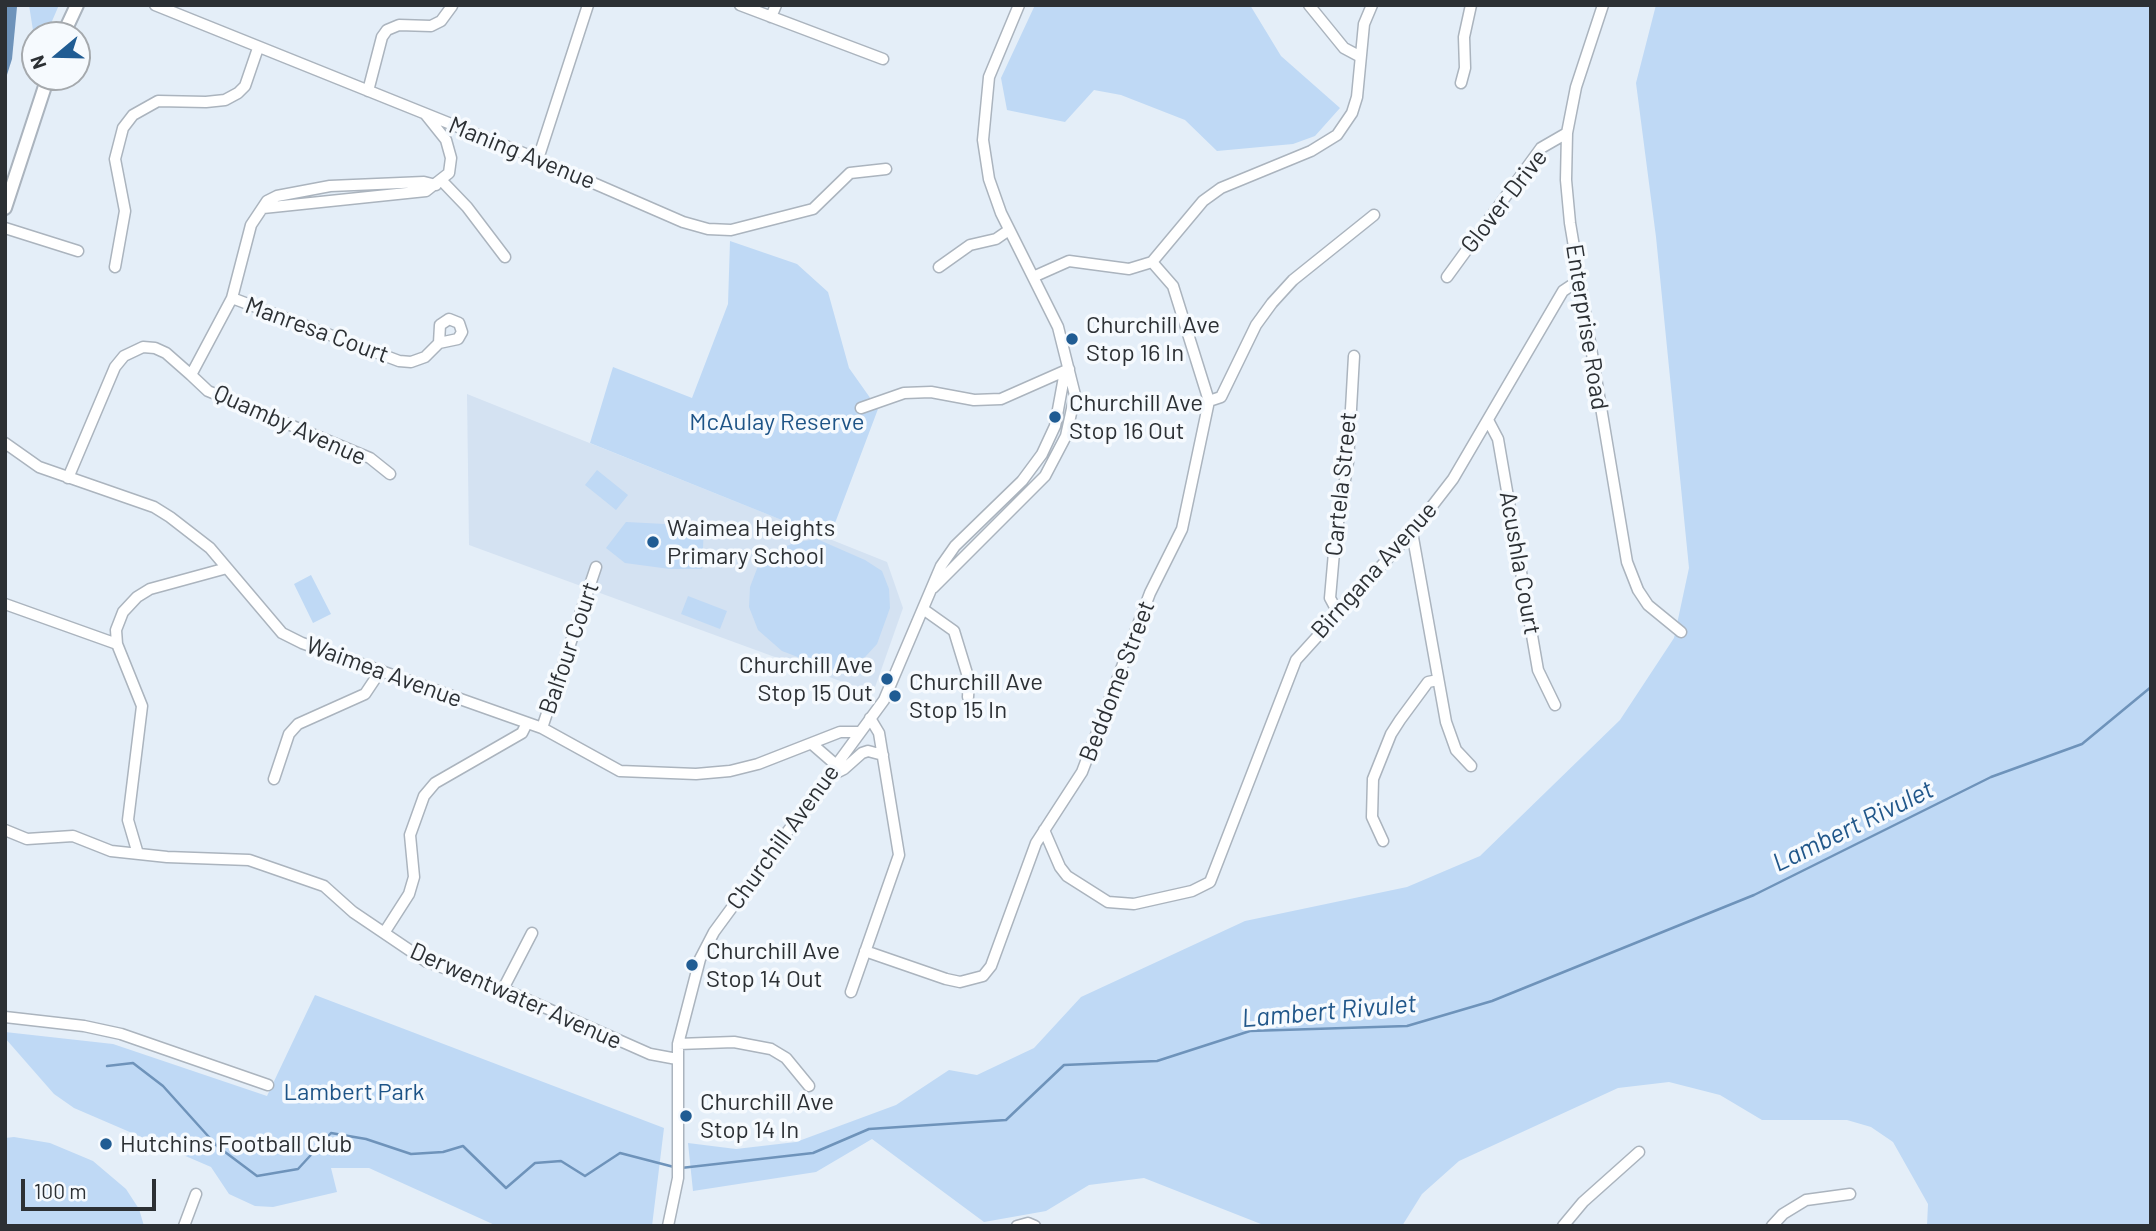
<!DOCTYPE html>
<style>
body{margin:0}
#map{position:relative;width:2156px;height:1231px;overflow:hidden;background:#e4eef8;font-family:Barlow,sans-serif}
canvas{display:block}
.frame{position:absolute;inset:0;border:7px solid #2c3034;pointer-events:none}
.north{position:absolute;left:21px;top:21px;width:70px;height:70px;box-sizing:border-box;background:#f6fafe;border:2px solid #a5a9ad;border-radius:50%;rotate:251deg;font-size:19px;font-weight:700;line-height:28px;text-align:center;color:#2c3034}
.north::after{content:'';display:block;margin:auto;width:24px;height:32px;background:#205c93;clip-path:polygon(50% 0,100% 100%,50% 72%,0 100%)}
.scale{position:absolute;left:21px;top:1179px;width:135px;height:32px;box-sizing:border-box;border:4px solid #2c3034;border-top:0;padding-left:9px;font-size:21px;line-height:24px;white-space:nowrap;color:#2c3034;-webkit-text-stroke:5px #f6fafe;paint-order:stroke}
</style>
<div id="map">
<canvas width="2156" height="1231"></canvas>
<div class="frame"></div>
<div class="north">N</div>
<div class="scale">100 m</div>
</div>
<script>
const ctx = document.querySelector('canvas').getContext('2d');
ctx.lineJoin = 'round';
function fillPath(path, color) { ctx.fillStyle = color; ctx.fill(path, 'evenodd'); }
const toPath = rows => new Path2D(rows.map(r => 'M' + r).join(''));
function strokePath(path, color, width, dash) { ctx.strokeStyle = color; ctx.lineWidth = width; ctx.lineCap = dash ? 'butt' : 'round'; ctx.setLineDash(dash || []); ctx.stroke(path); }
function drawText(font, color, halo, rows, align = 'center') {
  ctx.font = font + ' Barlow,sans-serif'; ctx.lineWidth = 7; ctx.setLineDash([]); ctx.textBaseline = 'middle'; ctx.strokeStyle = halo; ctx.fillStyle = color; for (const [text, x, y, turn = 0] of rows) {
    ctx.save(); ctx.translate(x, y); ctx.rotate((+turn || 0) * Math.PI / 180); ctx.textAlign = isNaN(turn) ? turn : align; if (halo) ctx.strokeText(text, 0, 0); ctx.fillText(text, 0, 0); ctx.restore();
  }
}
fillPath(toPath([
 [467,394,887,562,903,608,873,693,469,545]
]), '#d4e2f2');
fillPath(toPath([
 [29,5,59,5,46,35,35,35,35,43],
 [1035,5,1250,5,1281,56,1340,108,1315,136,1293,144,1217,151,1185,120,1121,95,1094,90,1065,122,1007,110,1001,78],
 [1656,5,2151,5,2151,1226,1927,1226,1928,1204,1893,1142,1871,1127,1847,1120,1762,1120,1720,1095,1669,1082,1618,1088,1459,1161,1422,1194,1402,1226,1266,1226,1144,1178,1089,1185,1046,1211,984,1222,872,1139,816,1172,693,1191,688,1143,736,1149,796,1142,896,1105,949,1070,977,1075,1034,1048,1081,997,1245,921,1407,887,1480,856,1620,720,1674,638,1689,568,1656,237,1636,83],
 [730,241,797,264,828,292,849,368,878,409,829,539,590,443,613,367,692,398,728,304],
 [597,470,628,495,616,510,585,485],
 [626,522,704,526,702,569,670,569,625,563,606,548],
 [817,539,865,560,882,571,889,589,890,608,877,644,865,657,832,670,782,651,758,630,749,607,750,587,758,566,776,550,797,542],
 [311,575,331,614,313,623,294,584],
 [688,596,727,611,720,629,681,614],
 [315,995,664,1128,652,1226,497,1226,369,1168,331,1168,337,1192,273,1207,255,1206,229,1194,211,1167,74,1108,54,1094,5,1038,5,1032,113,1044,267,1096],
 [14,1137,50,1143,93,1161,126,1189,139,1209,144,1226,5,1226,5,1138]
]), '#bfd9f5');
fillPath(toPath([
 [5,5,17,7,12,59,5,81]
]), '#6e93ba');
strokePath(toPath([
 [107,1066,133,1063,163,1086,217,1146,257,1176,298,1169,331,1133,366,1139,411,1154,443,1152,463,1146,506,1188,535,1163,561,1161,585,1176,620,1153,674,1167],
 [681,1168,813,1153,869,1129,1006,1120,1064,1065,1157,1061,1250,1031,1407,1026,1492,1001,1754,895,1991,777,2082,744,2151,687]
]), '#6e93ba', 2.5);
const minor = toPath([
 [155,5,538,159,683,222,708,229,731,230,813,209,850,173,886,169],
 [740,5,883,59],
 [1309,5,1344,48,1359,56],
 [1603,5,1576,87,1567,133,1566,180,1570,223,1627,562,1638,590,1648,605,1681,632],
 [771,17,776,5],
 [1461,83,1465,68,1464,37,1471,5],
 [368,91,382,37,387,30,399,25,431,26,441,21,452,6],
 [538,159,588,5],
 [442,181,467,207,505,257],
 [263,208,426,191,449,173,451,158,446,140,426,115],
 [5,228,78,251],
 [115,267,125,211,115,159,123,128,133,115,158,101,206,102,225,100,238,93,245,86,258,48],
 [939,267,970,245,996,239,1009,230],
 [1033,277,1069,261,1129,269,1152,262,1203,201,1221,188,1311,151,1337,135,1352,113,1357,97,1364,24,1372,5],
 [1447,277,1541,148,1567,133],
 [232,298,399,361,411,362,425,357,439,343,440,325,449,319,459,323,462,332,458,339,439,343],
 [191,375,208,391,370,458,390,474],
 [1209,401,1221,397,1256,325,1272,303,1293,280,1374,215],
 [861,408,904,393,931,392,974,400,1001,399,1069,369],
 [1488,420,1498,439,1538,670,1555,705],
 [5,443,39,467,154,507,170,517,210,548,282,633,302,643,542,728,620,771,696,774,730,771,758,764,840,732,860,732],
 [68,478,115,367,124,356,143,347,155,348,166,353,191,375,232,298,251,225,267,201,277,196,330,186,424,182,436,185],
 [1412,532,1446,722,1456,750,1471,766],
 [933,588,1045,476,1066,436,1075,395,1058,327,1001,213,989,179,983,140,989,77,1019,5],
 [5,604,117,644],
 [923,609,954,631,969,680,968,697],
 [1337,611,1330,598,1335,541,1348,462,1354,356],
 [542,728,596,567],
 [812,744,835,764],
 [826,778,844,769,862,753,868,751,883,755],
 [274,779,289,734,298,724,365,694,381,670],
 [5,830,27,839,73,836,111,851,167,857,249,860,324,886,353,912,427,962,503,989,650,1054,677,1059],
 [1044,830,1060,867,1067,876,1108,902,1134,904,1192,891,1210,882,1296,660,1412,532,1453,479,1563,291,1578,281],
 [1383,841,1372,817,1373,779,1391,734,1400,720,1428,682,1438,680],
 [138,854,128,820,142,706,117,644,116,630,123,612,137,597,150,589,227,568],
 [384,933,409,894,414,877,410,835,424,796,435,783,522,733,527,723],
 [865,951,946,979,960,982,983,976,991,966,1036,843,1082,772,1150,593,1182,529,1209,401,1173,286,1152,262],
 [503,989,532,933],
 [851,992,899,855,879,733,870,718],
 [5,1017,84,1026,121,1034,268,1085],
 [678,1044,734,1042,771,1049,786,1058,809,1086],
 [184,1226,196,1194],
 [668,1226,678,1178,678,1044,700,959,714,932,884,700,941,566,955,546,1022,481,1042,454,1055,426,1064,377,1069,369],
 [1017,1226,1028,1223,1035,1226],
 [1563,1226,1583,1202,1639,1152],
 [1772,1226,1783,1214,1806,1200,1850,1194]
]);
const major = toPath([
 [63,35,77,5],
 [5,208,48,77]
]);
strokePath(minor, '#abb4be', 13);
strokePath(major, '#abb4be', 16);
strokePath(minor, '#fff', 10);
strokePath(major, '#fff', 12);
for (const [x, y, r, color] of [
 [1072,339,7,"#205c93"],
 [1055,417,7,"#205c93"],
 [653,542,7,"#205c93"],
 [887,679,7,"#205c93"],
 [895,696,7,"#205c93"],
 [692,965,7,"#205c93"],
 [686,1116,7,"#205c93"],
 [106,1144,7,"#205c93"]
]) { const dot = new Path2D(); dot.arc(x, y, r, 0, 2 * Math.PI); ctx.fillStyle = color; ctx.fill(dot); strokePath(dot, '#f6fafe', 2.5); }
drawText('24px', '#2c3034', '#f6fafe', [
 ["Maning Avenue",522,153,22],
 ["Glover Drive",1504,201,-52],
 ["Enterprise Road",1587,327,81],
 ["Manresa Court",317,330,20],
 ["Quamby Avenue",290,425,24],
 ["Cartela Street",1341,484,-84],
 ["Acushla Court",1520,563,80],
 ["Birngana Avenue",1374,570,-48],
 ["Balfour Court",569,648,-71],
 ["Waimea Avenue",384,672,20],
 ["Beddome Street",1117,681,-69],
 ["Churchill Avenue",783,837,-54],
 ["Derwentwater Avenue",516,996,24]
]);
drawText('24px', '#2c3034', '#f6fafe', [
 ["Churchill Ave",1086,325],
 ["Stop 16 In",1086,353],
 ["Churchill Ave",1069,403],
 ["Stop 16 Out",1069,431],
 ["Waimea Heights",667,528],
 ["Primary School",667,556],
 ["Churchill Ave",873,665,"right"],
 ["Stop 15 Out",873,693,"right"],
 ["Churchill Ave",909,682],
 ["Stop 15 In",909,710],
 ["Churchill Ave",706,951],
 ["Stop 14 Out",706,979],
 ["Churchill Ave",700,1102],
 ["Stop 14 In",700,1130],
 ["Hutchins Football Club",120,1144]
], 'left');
drawText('24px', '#1e5487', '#f6fafe', [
 ["McAulay Reserve",777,422],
 ["Lambert Park",354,1092]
]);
drawText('italic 26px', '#21578a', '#f6fafe', [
 ["Lambert Rivulet",1853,826,-26],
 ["Lambert Rivulet",1329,1011,-5]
]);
</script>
